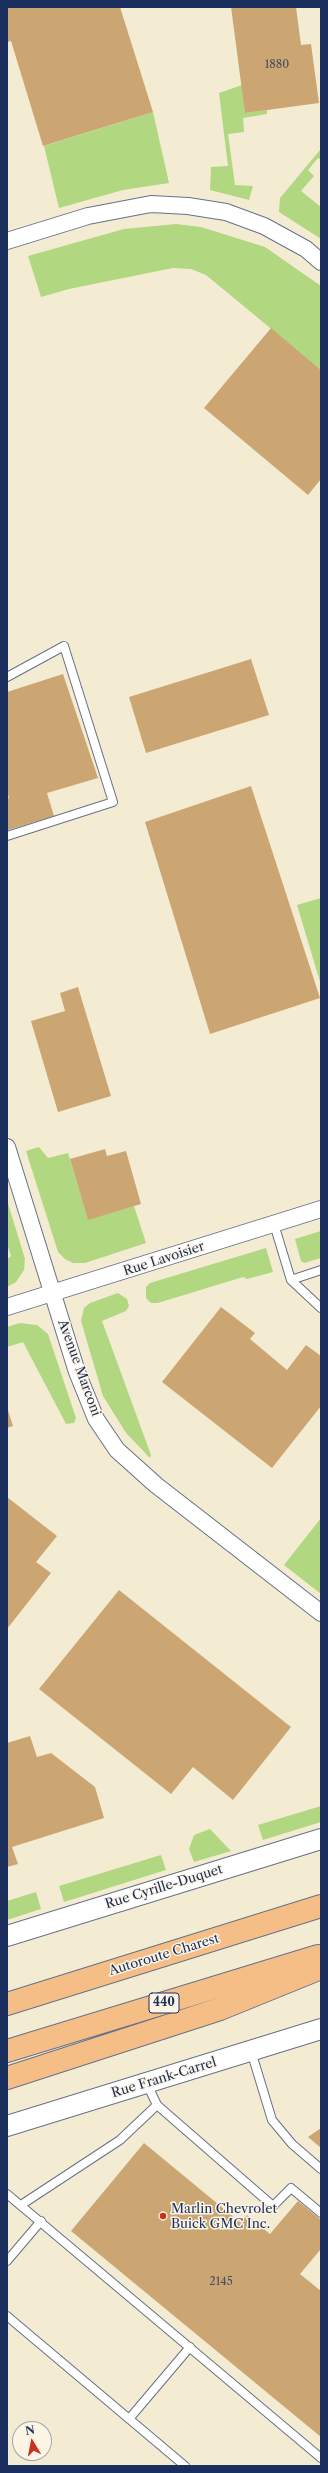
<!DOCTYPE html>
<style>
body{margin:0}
#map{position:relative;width:328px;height:2473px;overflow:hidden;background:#f3ecd3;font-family:"Libre Caslon Text",serif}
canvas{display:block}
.frame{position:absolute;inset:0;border:8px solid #1b2f5e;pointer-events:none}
.north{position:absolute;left:12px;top:2421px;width:40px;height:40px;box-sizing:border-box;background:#fcf5e5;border:1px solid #a2a6af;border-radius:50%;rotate:350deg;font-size:11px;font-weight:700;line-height:16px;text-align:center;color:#1b2f5e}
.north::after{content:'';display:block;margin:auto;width:14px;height:18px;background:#c8321e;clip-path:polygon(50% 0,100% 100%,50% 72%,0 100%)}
</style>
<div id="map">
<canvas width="328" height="2473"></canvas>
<div class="frame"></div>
<div class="north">N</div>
</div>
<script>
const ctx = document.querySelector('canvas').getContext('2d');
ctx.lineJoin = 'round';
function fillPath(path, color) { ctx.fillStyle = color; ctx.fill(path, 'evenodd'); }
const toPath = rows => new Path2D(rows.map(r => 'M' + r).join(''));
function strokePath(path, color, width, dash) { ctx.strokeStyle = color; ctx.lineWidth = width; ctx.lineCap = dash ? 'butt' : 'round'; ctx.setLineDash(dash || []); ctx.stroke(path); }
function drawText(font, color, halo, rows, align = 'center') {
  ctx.font = font + ' "Libre Caslon Text",serif'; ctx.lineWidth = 3; ctx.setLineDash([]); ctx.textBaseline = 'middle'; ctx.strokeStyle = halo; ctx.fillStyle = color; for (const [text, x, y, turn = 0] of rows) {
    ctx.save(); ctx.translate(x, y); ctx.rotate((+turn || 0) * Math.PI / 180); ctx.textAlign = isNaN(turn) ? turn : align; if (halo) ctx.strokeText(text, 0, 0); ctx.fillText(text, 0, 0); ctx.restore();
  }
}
fillPath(toPath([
 [242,85,245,113,267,110,267,114,243,118,244,132,228,134,235,185,253,186,249,200,210,190,211,167,228,166,219,93],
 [153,112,169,183,123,190,59,208,44,146],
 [320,150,321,160,318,158,308,170,314,176,301,191,321,207,321,239,279,212,280,198],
 [176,224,201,227,265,247,321,286,321,370,206,275,191,269,173,268,69,289,41,297,28,256,124,229],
 [321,898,321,985,297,905],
 [39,1147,48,1158,68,1153,88,1219,134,1206,146,1243,85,1263,73,1263,65,1259,58,1252,26,1151],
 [7,1200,25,1259,24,1270,16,1282,7,1287,7,1259,11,1256,7,1244],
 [321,1231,321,1258,304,1263,301,1261,295,1239],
 [266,1248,273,1272,247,1279,243,1277,158,1303,151,1303,146,1298,146,1287,150,1283],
 [118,1293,127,1299,129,1306,126,1311,102,1321,151,1455,150,1458,126,1433,103,1396,81,1321,84,1308,90,1303],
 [20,1323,37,1325,48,1334,76,1418,74,1423,66,1424,23,1342,7,1347,7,1327],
 [321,1518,321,1594,284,1565],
 [321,1806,321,1822,263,1840,258,1825],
 [210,1829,231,1851,194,1862,189,1849,194,1835],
 [161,1855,166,1870,64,1902,59,1886],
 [36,1892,41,1909,7,1920,7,1901]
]), '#b1d781');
fillPath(toPath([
 [7,7,120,7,153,112,43,146,11,41,7,42],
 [231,7,296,7,301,45,311,44,319,103,245,113],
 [271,328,321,370,321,479,308,495,204,408],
 [251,659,269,715,146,753,129,697],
 [63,674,98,778,47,793,54,816,8,830,7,799,9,798,7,791,7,692],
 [251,786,320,998,210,1034,145,822],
 [78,987,111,1096,58,1112,31,1021,65,1011,60,993],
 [105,1149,107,1156,126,1151,141,1204,88,1220,70,1159],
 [221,1307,255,1333,250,1339,287,1370,306,1345,321,1356,321,1406,272,1468,162,1382],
 [7,1407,13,1426,7,1428],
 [7,1497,57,1536,36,1562,51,1573,7,1629],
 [119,1590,291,1727,233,1800,193,1767,171,1794,39,1689],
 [30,1736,37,1757,51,1753,95,1787,104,1818,12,1847,18,1864,7,1867,7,1743],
 [321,2128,321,2148,308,2137],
 [144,2143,241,2223,247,2215,270,2234,298,2201,321,2220,321,2249,300,2274,321,2291,321,2437,71,2231]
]), '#cca672');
const service = toPath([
 [7,677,64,646,113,802,7,836],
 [274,1224,291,1280,321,1270],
 [291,1280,321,1308],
 [251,2051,272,2120,292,2144,321,2169],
 [147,2084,157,2105,273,2206,291,2188,321,2213],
 [7,2194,321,2458],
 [21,2205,120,2140,157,2105],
 [7,2261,41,2221],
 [7,2316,185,2466],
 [129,2419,190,2347]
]);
const minor = toPath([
 [7,241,88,216,151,204,188,206,226,212,264,226,306,249,321,262],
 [7,1147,77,1372,96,1419,117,1450,156,1485,321,1613],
 [7,1307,321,1209]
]);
const tertiary = toPath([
 [7,1936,321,1839],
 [7,2126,321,2029]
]);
const motorway = toPath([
 [7,2004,321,1906],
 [7,2051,318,1956],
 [7,2078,220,2009,321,1968]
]);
strokePath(service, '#677187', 10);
strokePath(minor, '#677187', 18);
strokePath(tertiary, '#677187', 22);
strokePath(motorway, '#677187', 24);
strokePath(service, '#fff', 8);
strokePath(minor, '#fff', 16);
strokePath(tertiary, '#fff', 20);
strokePath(motorway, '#f5be86', 22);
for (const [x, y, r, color] of [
 [163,2216,4,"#c8321e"]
]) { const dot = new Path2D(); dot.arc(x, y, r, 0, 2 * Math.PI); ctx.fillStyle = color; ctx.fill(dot); strokePath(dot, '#fcf5e5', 1.5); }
drawText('11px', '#474d63', null, [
 ["1880",277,65],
 ["2145",221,2282]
]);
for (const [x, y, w] of [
 [164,2003,30]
]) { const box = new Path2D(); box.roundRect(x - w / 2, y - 10, w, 20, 3); ctx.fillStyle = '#fcf5e5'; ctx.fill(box); strokePath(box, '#1b2f5e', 1); }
drawText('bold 12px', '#1b2f5e', null, [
 ["440",164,2003]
]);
drawText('13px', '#1b2f5e', '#fcf5e5', [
 ["Rue Lavoisier",164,1259,-18],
 ["Avenue Marconi",79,1368,70],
 ["Rue Cyrille-Duquet",164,1887,-17],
 ["Autoroute Charest",164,1955,-17],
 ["Rue Frank-Carrel",164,2078,-17]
]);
drawText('13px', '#1b2f5e', '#fcf5e5', [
 ["Marlin Chevrolet",171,2209],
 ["Buick GMC Inc.",171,2224]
], 'left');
</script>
